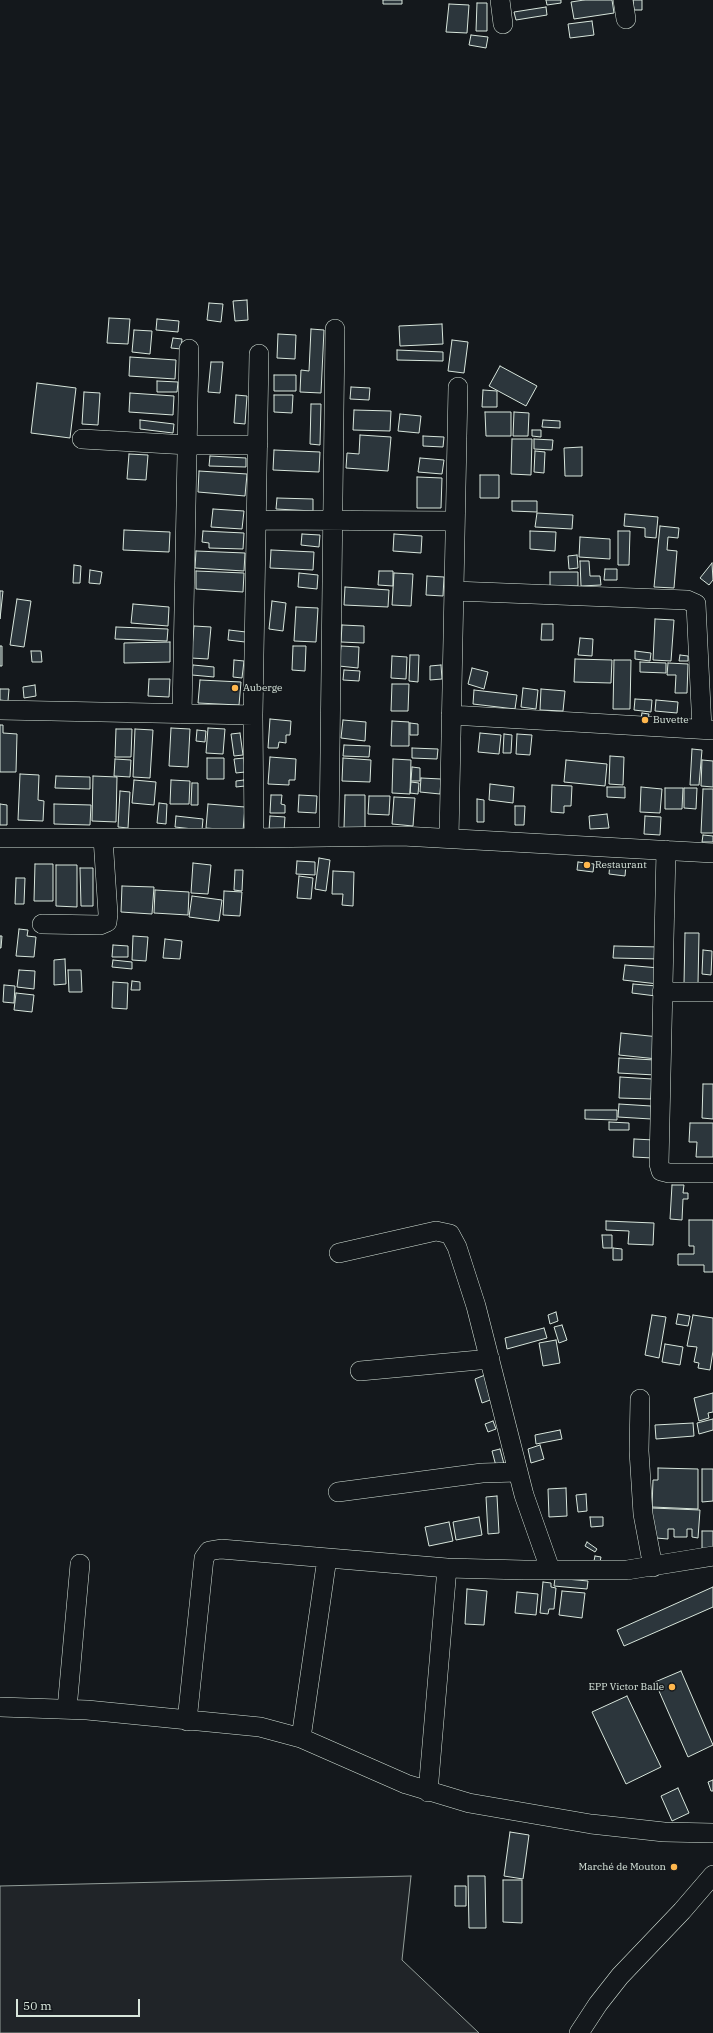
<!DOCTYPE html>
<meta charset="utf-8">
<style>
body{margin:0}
#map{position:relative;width:713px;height:2033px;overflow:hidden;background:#14181c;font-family:"IBM Plex Serif",serif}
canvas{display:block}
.scale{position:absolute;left:16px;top:1999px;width:124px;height:18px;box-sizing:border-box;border:2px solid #d8e6dc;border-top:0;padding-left:5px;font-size:12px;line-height:14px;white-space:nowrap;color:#d8e6dc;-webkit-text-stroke:3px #14181c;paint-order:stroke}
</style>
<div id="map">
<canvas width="713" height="2033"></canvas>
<div class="scale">50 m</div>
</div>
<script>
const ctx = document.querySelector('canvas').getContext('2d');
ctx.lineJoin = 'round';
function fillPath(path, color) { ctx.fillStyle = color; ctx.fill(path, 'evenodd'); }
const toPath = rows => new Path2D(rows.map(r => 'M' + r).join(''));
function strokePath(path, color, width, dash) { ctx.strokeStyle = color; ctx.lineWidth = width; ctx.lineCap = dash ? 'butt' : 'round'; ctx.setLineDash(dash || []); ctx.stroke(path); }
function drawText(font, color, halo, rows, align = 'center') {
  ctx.font = font + ' "IBM Plex Serif",serif'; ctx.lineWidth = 3; ctx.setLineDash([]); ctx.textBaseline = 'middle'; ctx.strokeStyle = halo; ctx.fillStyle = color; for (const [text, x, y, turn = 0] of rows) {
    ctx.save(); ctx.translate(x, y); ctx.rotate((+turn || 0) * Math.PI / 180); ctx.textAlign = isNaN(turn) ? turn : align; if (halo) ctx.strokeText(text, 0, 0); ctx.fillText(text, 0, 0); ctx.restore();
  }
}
const green = toPath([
 [411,1876,402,1960,479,2033,0,2033,0,1886,411,1876]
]);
fillPath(green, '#202428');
strokePath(green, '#939e99', 1);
const building = toPath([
 [383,0,402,0,402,4,383,4,383,0],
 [546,0,561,0,561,3,547,5,546,0],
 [584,0,612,0,614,13,574,19,571,2,584,0],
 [633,0,642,0,642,10,634,10,633,0],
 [477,3,487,3,487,31,476,31,477,3],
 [449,4,469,5,467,33,446,32,449,4],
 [546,7,547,15,516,20,514,12,546,7],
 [592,21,594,35,570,38,568,24,592,21],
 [471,35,488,37,486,48,469,45,471,35],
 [247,300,248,320,235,321,233,301,247,300],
 [209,303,223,304,221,322,207,320,209,303],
 [109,318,130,319,128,344,107,343,109,318],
 [157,319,179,321,178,332,156,330,157,319],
 [442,324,443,344,400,346,399,326,442,324],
 [311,329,324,330,321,393,300,392,301,370,309,371,311,329],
 [134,330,152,331,150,354,132,352,134,330],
 [278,334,296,335,295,359,277,358,278,334],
 [173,338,182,339,181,349,171,348,173,338],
 [452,340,468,342,464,373,448,371,452,340],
 [397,350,443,352,443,361,397,360,397,350],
 [130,357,176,360,175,379,129,376,130,357],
 [211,362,223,362,220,393,208,392,211,362],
 [500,366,537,386,526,406,489,386,500,366],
 [274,375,296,375,296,391,274,391,274,375],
 [157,381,178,382,177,392,157,392,157,381],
 [37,383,76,388,70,438,31,433,37,383],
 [351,387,370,388,369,400,350,399,351,387],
 [483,390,497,391,497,407,482,407,483,390],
 [84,392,100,393,98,425,82,424,84,392],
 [130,393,174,396,173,415,129,412,130,393],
 [236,395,247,396,245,424,234,423,236,395],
 [274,395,293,395,292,413,274,412,274,395],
 [311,404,321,404,320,445,310,444,311,404],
 [354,410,391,411,390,431,353,430,354,410],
 [485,412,511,412,511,436,486,436,485,412],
 [514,412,529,413,528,436,513,436,514,412],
 [400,414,421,416,419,433,398,431,400,414],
 [140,420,174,424,173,433,140,429,140,420],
 [543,420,560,421,560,428,542,427,543,420],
 [532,430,541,430,541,437,532,436,532,430],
 [360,435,391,437,388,471,346,468,347,453,359,454,360,435],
 [423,436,444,437,443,447,423,446,423,436],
 [512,439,532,439,531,475,511,474,512,439],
 [534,439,553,440,552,450,534,449,534,439],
 [582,447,582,476,565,476,564,448,582,447],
 [274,450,320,452,319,472,273,470,274,450],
 [535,451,545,452,544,473,534,472,535,451],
 [129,454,148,455,146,480,127,479,129,454],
 [210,456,246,458,246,467,209,466,210,456],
 [420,458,444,460,442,474,418,472,420,458],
 [199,471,247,474,245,496,198,492,199,471],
 [480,475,499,475,499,498,480,498,480,475],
 [417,477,442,478,441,508,417,508,417,477],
 [277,498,313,499,313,511,276,509,277,498],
 [512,501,537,501,537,512,512,511,512,501],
 [213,509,244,511,242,529,211,527,213,509],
 [537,513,573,515,572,529,535,527,537,513],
 [625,514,658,517,656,538,645,537,645,528,624,526,625,514],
 [660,526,679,528,678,538,668,537,667,550,677,551,674,588,654,587,660,526],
 [124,530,170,532,169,552,123,550,124,530],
 [203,531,244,533,243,549,209,548,209,543,202,542,203,531],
 [530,531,556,532,555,551,530,549,530,531],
 [618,531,630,531,629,565,618,565,618,531],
 [302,534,320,535,319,547,301,545,302,534],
 [394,534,422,536,421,553,393,551,394,534],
 [580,537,610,539,610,559,579,557,580,537],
 [271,550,314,552,313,570,270,568,271,550],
 [196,551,245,553,244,571,195,568,196,551],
 [577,555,578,568,569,569,568,556,577,555],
 [580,561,589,561,590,576,600,576,601,585,581,586,580,561],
 [712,563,713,580,709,585,700,578,712,563],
 [74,565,81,566,80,583,73,583,74,565],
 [605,569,617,569,617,580,604,580,605,569],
 [90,570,102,572,100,584,89,583,90,570],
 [196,571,244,573,243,592,196,589,196,571],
 [379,571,393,571,393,586,378,585,379,571],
 [550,572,578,572,578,586,550,586,550,572],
 [299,573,318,575,317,589,298,587,299,573],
 [394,573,413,574,411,606,392,605,394,573],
 [427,576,444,577,443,596,426,595,427,576],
 [345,587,389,590,388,607,344,605,345,587],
 [0,591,3,591,0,619,0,591],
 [17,599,31,601,24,647,10,645,17,599],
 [272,601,286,603,283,631,269,629,272,601],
 [133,604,169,607,168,626,131,623,133,604],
 [296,607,318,608,316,642,294,641,296,607],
 [655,619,674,620,671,661,653,660,655,619],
 [542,624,553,624,553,640,541,640,542,624],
 [342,625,364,626,364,643,341,642,342,625],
 [194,626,211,627,208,659,191,658,194,626],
 [116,627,168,629,167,641,115,639,116,627],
 [229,630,246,632,245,642,228,640,229,630],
 [580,638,593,639,592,656,578,655,580,638],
 [170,642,170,662,124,663,124,643,170,642],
 [0,646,2,646,2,666,0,666,0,646],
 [293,646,306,646,305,671,292,670,293,646],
 [341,646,359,647,358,668,339,666,341,646],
 [31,651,41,651,42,662,32,662,31,651],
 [635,651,651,653,650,661,635,659,635,651],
 [410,655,419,655,418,682,409,681,410,655],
 [680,655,688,656,688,661,679,661,680,655],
 [392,656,407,657,406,679,391,678,392,656],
 [575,659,612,660,611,683,574,682,575,659],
 [234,660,244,661,242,678,233,677,234,660],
 [614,660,631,660,630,709,613,709,614,660],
 [640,662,666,663,666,673,640,672,640,662],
 [668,663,688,664,687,693,675,693,676,675,667,675,668,663],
 [193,665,214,667,214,677,192,675,193,665],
 [441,665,442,679,430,680,430,666,441,665],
 [472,668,488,672,484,689,468,684,472,668],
 [344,670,360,671,359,681,343,680,344,670],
 [149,679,170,679,169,697,148,696,149,679],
 [200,680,241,682,239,705,198,703,200,680],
 [392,684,409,684,408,711,391,711,392,684],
 [35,685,36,696,24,698,23,687,35,685],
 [523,688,538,690,536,709,521,707,523,688],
 [0,689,9,689,8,701,0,700,0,689],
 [541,689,565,691,563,711,540,710,541,689],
 [474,690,517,695,515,709,473,704,474,690],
 [635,699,652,700,651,712,634,710,635,699],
 [656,700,678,702,677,713,655,711,656,700],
 [642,713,649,714,647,724,640,723,642,713],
 [270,719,291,721,290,735,286,735,286,743,279,742,278,748,268,748,270,719],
 [343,720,366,722,365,741,341,738,343,720],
 [392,721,409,722,409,746,391,746,392,721],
 [410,723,418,724,418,735,410,735,410,723],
 [0,725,3,725,3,733,17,734,16,772,0,772,0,725],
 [171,728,190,729,188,767,169,766,171,728],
 [208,728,225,729,223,754,206,753,208,728],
 [116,729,132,729,131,757,115,757,116,729],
 [135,729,153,730,150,778,133,777,135,729],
 [197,730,206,731,205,742,196,741,197,730],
 [240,733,243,755,234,756,231,734,240,733],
 [480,733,501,735,499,754,478,752,480,733],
 [504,734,512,735,511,753,503,753,504,734],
 [517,734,532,735,530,755,516,754,517,734],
 [344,745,370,746,369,757,343,756,344,745],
 [412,748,438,749,437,759,412,758,412,748],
 [692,749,702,750,699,785,690,785,692,749],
 [610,756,624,757,623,785,609,784,610,756],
 [270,757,296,759,295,780,289,780,289,785,268,784,270,757],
 [207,758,224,758,224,779,207,779,207,758],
 [244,758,245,772,236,773,234,759,244,758],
 [343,758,371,760,370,782,342,781,343,758],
 [115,759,131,760,130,777,114,776,115,759],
 [393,759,411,760,410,794,392,793,393,759],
 [566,760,607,764,605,786,564,782,566,760],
 [702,760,713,761,713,787,701,786,702,760],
 [412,767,420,768,420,781,411,781,412,767],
 [20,774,39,775,38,800,44,801,43,821,18,820,20,774],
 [56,776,90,777,90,789,55,788,56,776],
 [93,776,117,777,116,822,92,821,93,776],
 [421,778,441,779,440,794,420,792,421,778],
 [134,780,156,782,154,805,132,803,134,780],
 [171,780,190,781,189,804,170,804,171,780],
 [244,780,245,786,236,787,236,781,244,780],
 [411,782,419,783,418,794,410,793,411,782],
 [192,783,198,783,198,805,191,805,192,783],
 [490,784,514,787,513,803,489,800,490,784],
 [552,785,572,786,571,806,564,806,564,813,551,812,552,785],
 [607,787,625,787,625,798,607,797,607,787],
 [641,787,662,789,660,813,640,812,641,787],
 [665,788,683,788,682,809,665,809,665,788],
 [684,788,697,788,696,809,684,808,684,788],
 [703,789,713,789,713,833,701,833,703,789],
 [120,791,130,792,128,828,118,827,120,791],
 [271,795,282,795,281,804,285,805,285,813,270,813,271,795],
 [299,795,317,796,316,813,298,812,299,795],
 [345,795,365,795,365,828,344,828,345,795],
 [369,796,390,796,389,815,368,814,369,796],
 [394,797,415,798,413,826,392,824,394,797],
 [477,799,484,800,484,822,477,822,477,799],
 [159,803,167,804,166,824,157,823,159,803],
 [0,804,7,805,7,825,0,825,0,804],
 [54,804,91,805,90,825,54,824,54,804],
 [208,804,245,807,243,831,206,828,208,804],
 [515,806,525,806,524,825,515,825,515,806],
 [607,814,609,828,590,829,589,816,607,814],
 [176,816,203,819,202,830,175,827,176,816],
 [270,816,285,817,284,831,269,830,270,816],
 [645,816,661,817,660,835,644,834,645,816],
 [703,835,713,836,713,842,702,842,703,835],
 [319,858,330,860,326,891,315,889,319,858],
 [297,861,315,862,315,875,296,874,297,861],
 [578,862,594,864,593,872,577,870,578,862],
 [193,863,211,865,208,894,191,893,193,863],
 [610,863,626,865,625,876,609,874,610,863],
 [35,864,53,864,53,901,34,901,35,864],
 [56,865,77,865,77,907,56,906,56,865],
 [80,868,93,868,93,906,81,906,80,868],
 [235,870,243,870,242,891,234,890,235,870],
 [333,871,354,872,353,906,342,905,343,894,332,894,333,871],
 [299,876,313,878,311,899,297,898,299,876],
 [16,878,25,878,24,904,15,904,16,878],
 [122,886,154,887,152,914,121,912,122,886],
 [155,890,189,892,188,915,154,913,155,890],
 [224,891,242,892,240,916,223,915,224,891],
 [192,896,222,900,219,921,189,917,192,896],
 [19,929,28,930,27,936,36,937,34,957,16,956,19,929],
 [685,933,699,933,698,984,684,984,685,933],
 [0,936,2,936,1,948,0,948,0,936],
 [133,936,148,937,146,961,132,960,133,936],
 [165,939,182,941,180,959,163,958,165,939],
 [113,945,128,946,128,957,112,957,113,945],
 [614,946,660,947,660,959,613,958,614,946],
 [703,950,712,951,711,975,702,974,703,950],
 [65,959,66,984,54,985,54,960,65,959],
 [113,960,132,962,132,969,112,967,113,960],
 [625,965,659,968,658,984,623,980,625,965],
 [19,970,35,971,34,989,17,987,19,970],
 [68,970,81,970,82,992,69,992,68,970],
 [132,981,140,982,140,990,131,990,132,981],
 [113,982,128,983,127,1009,112,1008,113,982],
 [633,984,657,986,656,996,632,993,633,984],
 [4,985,15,986,14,1003,3,1002,4,985],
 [16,993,34,995,32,1012,14,1010,16,993],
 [621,1033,659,1037,657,1059,619,1055,621,1033],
 [619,1058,655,1060,655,1075,618,1073,619,1058],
 [620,1077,652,1079,651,1099,619,1098,620,1077],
 [703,1084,713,1084,713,1119,702,1118,703,1084],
 [619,1104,651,1106,651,1119,618,1117,619,1104],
 [585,1110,617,1110,617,1120,585,1119,585,1110],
 [609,1122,629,1123,629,1130,609,1130,609,1122],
 [690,1123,713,1123,713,1157,696,1157,697,1142,689,1142,690,1123],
 [634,1139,654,1140,653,1158,633,1157,634,1139],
 [672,1185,684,1185,683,1193,688,1193,688,1199,683,1199,682,1220,670,1219,672,1185],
 [689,1220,713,1220,713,1272,704,1272,704,1265,678,1265,678,1254,694,1254,694,1246,689,1246,689,1220],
 [606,1221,654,1223,653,1245,628,1244,629,1231,606,1230,606,1221],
 [602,1235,612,1235,612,1248,603,1248,602,1235],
 [613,1248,622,1249,622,1260,613,1260,613,1248],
 [556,1312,558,1321,550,1324,548,1315,556,1312],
 [678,1314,690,1316,688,1326,676,1324,678,1314],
 [652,1315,666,1317,659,1358,645,1355,652,1315],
 [693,1315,713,1318,713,1351,710,1370,698,1368,699,1363,694,1362,697,1347,687,1346,693,1315],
 [562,1325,567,1340,559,1343,554,1327,562,1325],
 [544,1328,547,1338,507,1349,505,1338,544,1328],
 [556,1340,560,1363,543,1366,539,1343,556,1340],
 [665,1344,683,1347,680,1365,662,1362,665,1344],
 [485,1375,493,1399,482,1403,475,1379,485,1375],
 [713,1393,713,1412,708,1413,709,1418,699,1421,694,1398,713,1393],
 [713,1419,713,1430,699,1434,697,1423,713,1419],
 [493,1421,496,1429,488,1432,485,1424,493,1421],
 [693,1423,694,1436,656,1439,655,1425,693,1423],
 [560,1430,562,1439,536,1444,535,1435,560,1430],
 [540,1445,544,1459,531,1463,528,1449,540,1445],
 [500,1449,504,1464,496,1466,492,1451,500,1449],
 [658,1468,698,1469,698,1509,652,1507,653,1480,658,1480,658,1468],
 [702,1469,713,1469,713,1501,702,1502,702,1469],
 [566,1488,567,1516,549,1517,548,1489,566,1488],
 [586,1494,587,1511,578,1512,576,1495,586,1494],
 [497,1496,499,1533,488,1534,486,1497,497,1496],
 [652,1508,700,1510,698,1538,692,1537,692,1529,687,1529,687,1537,674,1537,674,1529,668,1529,668,1539,656,1538,651,1533,652,1508],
 [479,1517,482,1535,456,1540,453,1522,479,1517],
 [590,1517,603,1517,603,1526,591,1527,590,1517],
 [449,1522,453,1541,429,1546,425,1527,449,1522],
 [702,1531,713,1531,713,1550,702,1551,702,1531],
 [587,1542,597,1549,595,1552,585,1546,587,1542],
 [595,1556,601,1557,600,1562,594,1561,595,1556],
 [555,1578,588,1581,587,1589,554,1586,555,1578],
 [543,1582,551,1583,551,1587,556,1588,554,1609,549,1609,548,1614,540,1613,543,1582],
 [713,1587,713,1607,624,1646,617,1630,713,1587],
 [467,1589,487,1591,484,1625,465,1624,467,1589],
 [562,1591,585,1593,582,1618,559,1615,562,1591],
 [517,1592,538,1594,536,1615,515,1613,517,1592],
 [681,1671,713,1745,688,1757,655,1682,681,1671],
 [627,1696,661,1767,626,1784,592,1712,627,1696],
 [713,1780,713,1791,711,1791,708,1782,713,1780],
 [678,1788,689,1813,672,1821,661,1796,678,1788],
 [510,1832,529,1835,523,1879,504,1876,510,1832],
 [468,1876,485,1876,486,1928,469,1928,468,1876],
 [503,1880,522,1880,522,1923,503,1922,503,1880],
 [455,1886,466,1886,466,1906,455,1906,455,1886]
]);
fillPath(building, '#2c363c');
strokePath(building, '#d8e6dc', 1);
const minor = toPath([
 [500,0,503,24],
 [623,0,626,19],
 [82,439,188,445,258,445],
 [257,520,455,521],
 [454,591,687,600,696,604,702,729],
 [0,710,253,715],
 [182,714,189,349],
 [451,715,713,730],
 [329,837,335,329],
 [0,838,254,838,402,836,713,853],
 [254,838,253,715,259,354],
 [449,838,458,387],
 [666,850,659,1164,661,1171,669,1173,713,1173],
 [42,924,100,925,107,922,108,914,103,838],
 [662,992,713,992],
 [339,1253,436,1231,450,1234,457,1247,476,1306,524,1495,550,1569],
 [360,1371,490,1359],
 [640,1399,639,1451,643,1514,653,1567],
 [338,1492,482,1473,518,1472],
 [0,1707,87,1710,260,1727,301,1738,406,1784,469,1803,591,1824,664,1832,713,1833],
 [67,1709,80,1564],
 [187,1721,204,1558,209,1551,221,1549,447,1568,524,1570,627,1570,713,1556],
 [301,1738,327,1558],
 [428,1792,447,1568],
 [579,2033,598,2004,620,1976,682,1911,713,1875]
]);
strokePath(minor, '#d8e6dc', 20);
strokePath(minor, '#14181c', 19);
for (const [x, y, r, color] of [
 [235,688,4,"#ffb74d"],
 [645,720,4,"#ffb74d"],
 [587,865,4,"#ffb74d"],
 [672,1687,4,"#ffb74d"],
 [674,1867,4,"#ffb74d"]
]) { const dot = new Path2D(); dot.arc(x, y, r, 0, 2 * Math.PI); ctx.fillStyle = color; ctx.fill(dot); strokePath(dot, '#14181c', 1.5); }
drawText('10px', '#d8e6dc', '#14181c', [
 ["Auberge",243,688],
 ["Buvette",653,720],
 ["Restaurant",595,865],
 ["EPP Victor Balle",664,1687,"right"],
 ["Marché de Mouton",666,1867,"right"]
], 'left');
</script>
